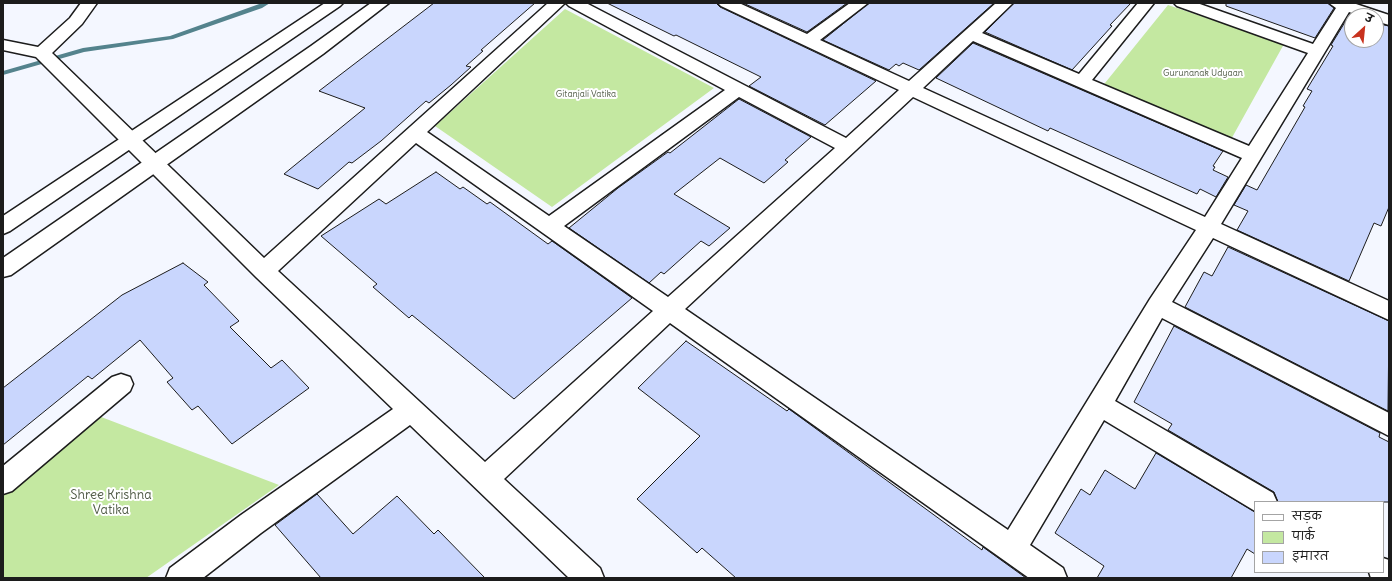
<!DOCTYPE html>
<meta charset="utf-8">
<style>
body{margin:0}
#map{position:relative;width:1392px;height:581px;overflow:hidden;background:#f4f7ff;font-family:Delius,"Playpen Sans Deva",sans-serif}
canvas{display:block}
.frame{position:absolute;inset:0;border:4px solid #1c1c1c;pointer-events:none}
.legend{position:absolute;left:1254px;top:501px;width:130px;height:72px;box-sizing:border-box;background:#fff;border:1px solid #a4a4a4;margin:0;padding:5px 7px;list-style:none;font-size:12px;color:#1c1c1c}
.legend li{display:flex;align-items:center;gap:8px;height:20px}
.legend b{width:20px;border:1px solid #a4a4a4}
.north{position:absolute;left:1344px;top:8px;width:40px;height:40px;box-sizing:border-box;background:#fff;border:1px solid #a4a4a4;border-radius:50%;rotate:27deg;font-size:11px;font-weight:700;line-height:16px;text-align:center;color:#1c1c1c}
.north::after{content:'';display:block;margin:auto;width:14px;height:18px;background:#c8321e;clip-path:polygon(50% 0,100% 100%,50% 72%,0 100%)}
</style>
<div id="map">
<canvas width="1392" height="581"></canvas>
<div class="frame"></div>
<ul class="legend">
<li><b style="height:5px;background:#fff"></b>सड़क</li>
<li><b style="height:11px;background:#c4e8a1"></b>पार्क</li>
<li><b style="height:11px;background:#c9d6fd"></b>इमारत</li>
</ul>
<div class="north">उ</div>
</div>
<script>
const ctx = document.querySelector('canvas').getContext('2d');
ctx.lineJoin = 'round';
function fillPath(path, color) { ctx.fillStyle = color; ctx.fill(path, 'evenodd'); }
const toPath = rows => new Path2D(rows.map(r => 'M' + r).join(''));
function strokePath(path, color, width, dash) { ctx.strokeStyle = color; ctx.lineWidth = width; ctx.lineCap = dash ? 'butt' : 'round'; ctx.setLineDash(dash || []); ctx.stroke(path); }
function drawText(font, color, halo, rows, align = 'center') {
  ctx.font = font + ' Delius,sans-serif'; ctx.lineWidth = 4; ctx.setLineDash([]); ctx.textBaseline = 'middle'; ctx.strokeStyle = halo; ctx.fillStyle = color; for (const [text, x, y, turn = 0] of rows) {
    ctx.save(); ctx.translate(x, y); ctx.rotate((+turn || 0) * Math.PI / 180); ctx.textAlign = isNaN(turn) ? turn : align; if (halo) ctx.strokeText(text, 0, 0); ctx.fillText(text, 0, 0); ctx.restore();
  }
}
fillPath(toPath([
 [1168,5,1284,44,1229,143,1101,88],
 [565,9,714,88,552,207,435,126],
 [96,415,279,485,146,578,3,578,3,496]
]), '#c4e8a1');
fillPath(toPath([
 [262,3,270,3,262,8,173,39,84,52,3,75,3,71,83,48,170,36,262,3]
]), '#54838d');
const building = toPath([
 [434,3,535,3,481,50,483,51,466,66,471,67,451,85,429,103,426,101,381,141,352,163,349,162,318,189,284,174,365,108,319,91,434,3],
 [607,3,716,3,720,7,876,81,825,125,749,86,761,77,676,35,674,36,607,3],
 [743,3,847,3,807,32,743,3],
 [869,3,994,3,919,70,903,63,899,66,896,64,889,70,823,40,869,3],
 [1014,3,1131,3,1110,25,1112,26,1072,70,985,32,1014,3],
 [1226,3,1328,3,1334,8,1315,38,1226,6,1226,3],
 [1350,14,1356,16,1352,16,1352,40,1376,40,1376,23,1389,26,1389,207,1381,226,1374,223,1349,281,1237,230,1248,211,1234,205,1246,185,1257,190,1305,107,1303,106,1312,91,1307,89,1333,46,1331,45,1350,14],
 [973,43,1223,151,1213,166,1215,167,1213,170,1228,177,1216,197,1200,189,1197,194,1050,128,1048,131,936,78,973,43],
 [739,99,811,137,785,160,788,162,764,183,720,158,674,194,730,228,709,246,701,241,664,274,661,272,649,283,569,228,618,188,668,152,670,153,739,99],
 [436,172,460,189,463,187,487,204,490,202,548,244,552,241,632,298,514,399,412,315,409,318,373,287,377,284,321,236,379,199,386,204,436,172],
 [1228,247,1389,321,1388,411,1185,307,1204,272,1212,276,1228,247],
 [183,263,208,282,204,285,239,321,230,327,271,368,282,360,309,388,232,444,198,406,192,410,167,382,173,378,140,340,92,379,88,376,3,445,3,388,122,295,183,263],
 [1174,326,1380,433,1379,437,1389,442,1389,502,1278,502,1274,492,1168,430,1172,424,1134,402,1174,326],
 [686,341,787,411,789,409,982,550,983,547,1026,578,736,578,702,548,697,553,637,499,700,436,638,388,686,341],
 [1156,453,1255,512,1255,554,1247,549,1231,578,1097,578,1104,566,1055,533,1081,489,1090,495,1105,470,1135,489,1156,453],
 [317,494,353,534,397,496,434,534,438,530,485,578,321,578,275,525,317,494]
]);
fillPath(building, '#c9d6fd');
strokePath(building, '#1c1c1c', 1);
const minor = toPath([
 [81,3,97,3,82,24,52,53,264,258,548,3,565,3,427,132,549,216,725,90,569,6,566,3,586,3,846,138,899,90,721,6,718,3,739,3,807,34,850,3,868,3,820,40,909,81,996,3,1013,3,982,33,1079,74,1138,3,1154,3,1092,80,1249,146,1308,53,1177,6,1174,3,1197,3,1313,44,1336,8,1329,3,1353,3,1389,15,1389,25,1376,21,1376,16,1361,16,1349,12,1221,224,1389,301,1389,320,1213,238,1172,302,1389,413,1389,436,1162,318,1115,401,1273,493,1277,502,1255,502,1255,511,1104,420,1030,545,1063,568,1067,578,1029,578,670,323,504,479,600,568,604,578,569,578,410,425,261,533,203,578,166,578,170,568,241,515,393,409,256,277,36,57,3,50,3,40,38,47,70,18,81,3],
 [973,41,1242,158,1205,217,923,88,973,41],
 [739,97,835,148,668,297,564,226,739,97],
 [913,97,1196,230,1150,299,1008,530,685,309,913,97],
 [416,143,653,311,485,462,278,271,416,143],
 [121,374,130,377,133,384,130,391,12,491,3,494,3,466,112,377,121,374],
 [1383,558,1389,560,1389,578,1371,578,1369,572,1383,572,1383,558]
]);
const major = toPath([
 [325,3,343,3,340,6,10,231,3,234,3,216,325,3],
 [371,3,389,3,323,54,11,275,3,277,3,258,311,46,371,3]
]);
strokePath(minor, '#1c1c1c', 3);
strokePath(major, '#1c1c1c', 3);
fillPath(minor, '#fff');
fillPath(major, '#fff');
drawText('9px', '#4e5944', '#fff', [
 ["Gurunanak Udyaan",1203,73],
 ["Gitanjali Vatika",586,94]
]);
drawText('13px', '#4e5944', '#fff', [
 ["Shree Krishna",111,495],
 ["Vatika",111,510]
]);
</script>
